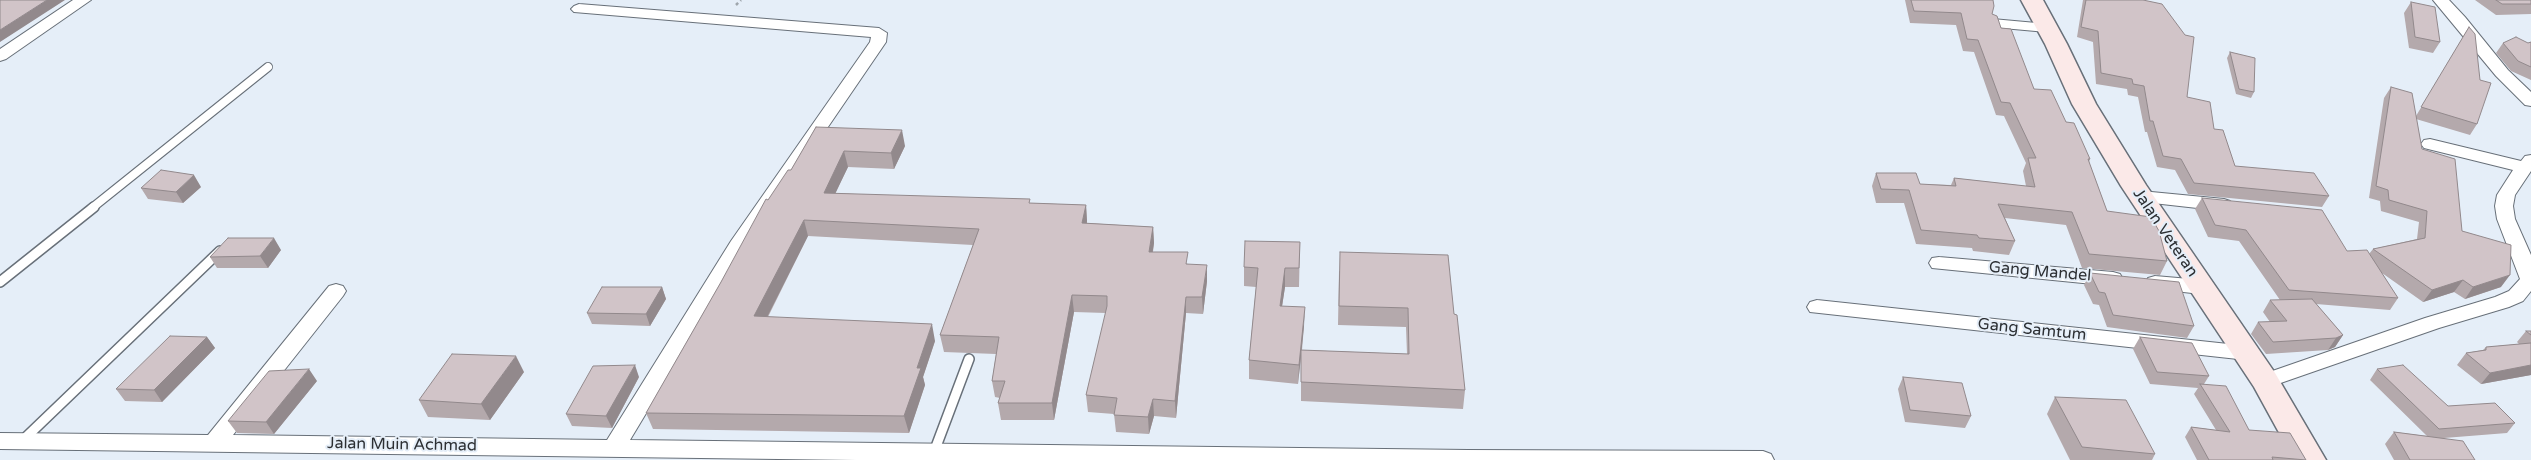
<!DOCTYPE html>
<style>
body{margin:0}
canvas{display:block;background:#e5eef8}
</style>
<canvas width="2531" height="460"></canvas>
<script>
const ctx = document.querySelector('canvas').getContext('2d');
ctx.lineJoin = 'round';
const toPath = rows => new Path2D(rows.map(r => 'M' + r).join(''));
function strokePath(path, color, width, dash) { ctx.strokeStyle = color; ctx.lineWidth = width; ctx.lineCap = dash ? 'butt' : 'round'; ctx.setLineDash(dash || []); ctx.stroke(path); }
function fillPath(path, color) { ctx.fillStyle = color; ctx.fill(path, 'evenodd'); }
function drawText(font, color, halo, rows, align = 'center') {
  ctx.font = font + ' "Varela Round",sans-serif'; ctx.lineWidth = 4; ctx.setLineDash([]); ctx.textBaseline = 'middle'; ctx.strokeStyle = halo; ctx.fillStyle = color; for (const [text, x, y, turn = 0] of rows) {
    ctx.save(); ctx.translate(x, y); ctx.rotate((+turn || 0) * Math.PI / 180); ctx.textAlign = isNaN(turn) ? turn : align; if (halo) ctx.strokeText(text, 0, 0); ctx.fillText(text, 0, 0); ctx.restore();
  }
}
const laneFar1 = toPath([
 [1992,23,2047,28],
 [92,208,268,67]
]);
const lane = toPath([
 [0,282,94,207],
 [22,441,220,251],
 [934,452,969,359]
]);
const street = toPath([
 [73,0,91,0,6,59,0,61,0,49,73,0],
 [2433,0,2449,0,2465,17,2508,70,2531,92,2531,106,2525,105,2496,76,2433,0],
 [579,4,879,28,887,33,886,42,746,247,630,440,1468,450,1763,451,1771,454,1774,460,856,460,0,449,0,433,208,435,329,286,336,284,343,286,346,291,343,296,233,435,607,440,731,241,870,42,871,37,574,12,571,9,574,6,579,4],
 [2430,139,2521,161,2525,156,2531,155,2531,171,2515,195,2513,206,2515,219,2531,255,2531,291,2523,301,2509,307,2439,328,2272,386,2265,389,2258,386,2254,381,2258,376,2425,318,2495,297,2509,291,2520,279,2497,219,2495,206,2497,195,2513,170,2424,148,2421,144,2424,140,2430,139],
 [2141,191,2224,199,2230,201,2233,205,2230,209,2224,211,2135,201,2132,197,2135,193,2141,191],
 [1939,257,2113,272,2120,274,2123,279,2120,284,2113,286,1932,268,1929,263,1932,258,1939,257],
 [2155,276,2201,280,2208,282,2211,287,2208,292,2201,294,2148,288,2145,283,2148,278,2155,276],
 [1817,300,2247,346,2254,348,2257,353,2254,358,2247,360,1810,312,1807,307,1810,302,1817,300]
]);
const secondary = toPath([
 [2021,0,2043,0,2067,44,2096,104,2146,185,2275,373,2326,460,2294,460,2254,387,2121,186,2072,104,2045,44,2021,0]
]);
strokePath(laneFar1, '#687079', 10);
strokePath(lane, '#687079', 12);
strokePath(street, '#687079', 2);
strokePath(secondary, '#687079', 3);
strokePath(toPath([
 [736,5,741,0]
]), '#9fa6ad', 2.5, [3, 3]);
strokePath(laneFar1, '#fff', 8);
strokePath(lane, '#fff', 9);
fillPath(street, '#fff');
fillPath(secondary, '#fbe9e8');
fillPath(toPath([
 [1905,0,1993,0,1992,14,2001,28,2034,89,2066,122,2090,159,2089,162,2107,211,2167,261,2160,275,2082,268,2066,225,2005,218,2015,241,2009,255,1973,251,1972,248,1916,244,1904,203,1876,203,1872,186,1876,173,1920,184,1951,185,1954,178,2026,186,2023,171,2026,163,2004,116,1996,115,1974,52,1963,51,1956,25,1910,23],
 [2083,0,2143,0,2187,97,2214,129,2235,166,2329,196,2322,207,2188,194,2175,170,2157,167,2147,132,2145,132,2138,97,2128,95,2127,89,2096,84,2093,42,2077,37],
 [2475,0,2531,0,2531,14,2496,15],
 [2411,2,2440,42,2433,53,2409,48,2404,13],
 [2469,27,2477,124,2470,135,2416,119,2422,149,2462,231,2501,287,2465,299,2454,292,2423,302,2382,273,2398,298,2390,310,2316,304,2343,335,2335,347,2328,350,2266,354,2251,334,2258,322,2270,322,2263,312,2270,300,2280,300,2239,241,2208,237,2195,209,2202,198,2347,251,2369,254,2373,249,2417,239,2419,222,2381,211,2380,201,2369,198,2384,98,2391,87,2416,116],
 [2531,42,2531,80,2511,71,2496,53,2503,43,2528,43],
 [2230,52,2254,92,2251,98,2236,94,2227,58],
 [816,127,905,146,894,169,848,167,835,193,1031,203,1086,205,1087,223,1153,227,1154,243,1153,252,1188,264,1207,281,1203,314,1186,313,1176,418,1154,416,1149,434,1116,432,1114,414,1088,412,1086,395,1106,313,1074,312,1054,420,1001,420,998,403,1000,398,995,397,992,381,996,354,944,352,940,335,973,245,808,236,768,317,935,341,923,377,925,385,909,433,653,429,646,413,768,200,791,170],
 [201,187,183,203,148,199,141,188],
 [1300,242,1299,287,1285,287,1282,307,1304,326,1302,350,1407,354,1406,327,1338,325,1339,271,1454,314,1465,390,1463,409,1301,401,1301,358,1298,384,1249,379,1249,360,1256,287,1244,286,1244,267],
 [281,250,268,268,217,268,210,257],
 [2090,273,2194,326,2187,338,2107,327,2099,305,2093,304,2084,285],
 [662,287,666,299,650,326,592,324,587,313],
 [2526,331,2531,331,2531,375,2481,384,2457,365,2466,353,2483,350,2486,347,2519,344,2517,342],
 [207,337,215,348,162,402,125,401,116,389],
 [2140,337,2209,376,2204,384,2249,430,2306,460,2197,460,2185,437,2191,427,2216,430,2194,394,2198,388,2150,384,2133,349],
 [2377,369,2448,406,2515,423,2507,433,2444,438,2475,460,2394,460,2385,444,2394,432,2427,436,2370,380],
 [524,372,490,420,428,417,419,400],
 [639,377,612,428,572,426,566,414],
 [1903,377,1971,416,1965,428,1905,422,1898,389],
 [317,381,274,434,237,433,228,421],
 [2055,397,2155,454,2152,460,2070,460,2047,414]
]), '#b4a9ac');
fillPath(toPath([
 [47,0,65,0,0,42,0,30],
 [902,130,905,146,894,169,891,153],
 [844,151,848,167,828,209,824,193],
 [194,175,201,187,183,203,176,192],
 [1086,205,1087,221,1084,239,1082,223],
 [804,220,808,236,759,333,754,316],
 [1153,227,1154,243,1150,268,1149,252],
 [274,238,281,250,268,268,260,256],
 [1207,265,1207,281,1203,314,1202,297],
 [1285,268,1285,287,1279,325,1280,306],
 [2510,275,2501,287,2465,299,2473,287],
 [2463,280,2454,292,2423,302,2432,290],
 [662,287,666,299,650,326,646,314],
 [1072,295,1074,312,1054,420,1052,403],
 [1186,297,1186,313,1176,418,1175,401],
 [1305,307,1304,326,1298,384,1299,365],
 [932,324,935,341,923,377,925,385,909,433,904,416,917,368],
 [2343,335,2335,347,2328,350,2336,338],
 [207,337,215,348,162,402,154,390],
 [516,356,524,372,490,420,481,404],
 [635,365,639,377,612,428,606,416],
 [2531,365,2531,375,2481,384,2490,373],
 [309,369,317,381,274,434,266,422],
 [1153,399,1154,416,1149,434,1148,417]
]), '#92898c');
const building = toPath([
 [0,0,47,0,0,30,0,0],
 [1911,0,1993,0,1994,6,1992,14,1997,16,2001,28,2011,29,2034,89,2051,90,2066,122,2074,123,2090,159,2088,159,2107,211,2151,217,2159,231,2167,261,2089,254,2072,212,1998,204,2015,241,1979,238,1977,235,1921,230,1909,190,1881,189,1876,173,1916,173,1920,184,1956,186,1954,178,2035,187,2028,158,2036,158,2010,103,2001,102,1978,40,1967,39,1961,13,1914,11,1911,0],
 [2086,0,2143,0,2162,4,2185,35,2194,37,2187,97,2210,102,2214,129,2223,130,2235,166,2314,173,2329,196,2194,183,2181,159,2163,156,2153,121,2150,121,2144,86,2133,84,2132,79,2101,73,2098,31,2081,27,2086,0],
 [2496,0,2531,0,2531,4,2502,4,2496,0],
 [2411,2,2435,7,2440,42,2415,37,2411,2],
 [2469,27,2475,34,2480,80,2491,83,2477,124,2421,107,2469,27],
 [2516,37,2528,43,2531,42,2531,67,2518,61,2503,43,2516,37],
 [2230,52,2255,58,2254,92,2239,89,2230,52],
 [2391,87,2412,93,2422,149,2455,159,2462,231,2511,245,2510,275,2473,287,2463,280,2432,290,2373,249,2425,238,2427,211,2389,200,2388,190,2376,186,2391,87],
 [816,127,902,130,891,153,844,151,824,193,1030,199,1029,203,1086,205,1082,223,1153,227,1149,252,1188,252,1186,264,1207,265,1202,297,1186,297,1175,401,1153,399,1148,417,1114,415,1117,398,1086,395,1107,306,1107,296,1072,295,1052,403,998,403,1005,381,992,381,999,337,940,335,979,229,804,220,754,316,932,324,917,368,921,368,904,416,646,413,721,282,766,199,768,200,788,170,791,170,816,127],
 [161,170,194,175,176,192,141,188,161,170],
 [2202,198,2322,210,2347,251,2367,250,2398,298,2289,290,2246,230,2215,225,2202,198],
 [228,238,274,238,260,256,210,257,228,238],
 [1245,241,1300,242,1299,268,1285,268,1280,306,1305,307,1299,365,1249,360,1258,268,1244,267,1245,241],
 [1340,252,1448,255,1454,314,1457,315,1465,390,1301,382,1301,350,1409,354,1408,308,1339,306,1340,252],
 [2090,273,2179,282,2194,326,2113,315,2105,293,2099,292,2090,273],
 [602,287,662,287,646,314,587,313,602,287],
 [2312,299,2343,335,2336,338,2273,342,2258,322,2287,321,2270,300,2312,299],
 [2526,331,2531,331,2531,335,2526,331],
 [170,336,207,337,154,390,116,389,170,336],
 [2140,337,2192,343,2209,376,2157,372,2140,337],
 [2531,343,2531,365,2490,373,2466,353,2486,350,2486,347,2531,343],
 [452,354,516,356,481,404,419,400,452,354],
 [635,365,606,416,566,414,593,366,635,365],
 [2403,365,2448,406,2495,403,2515,423,2439,429,2377,369,2403,365],
 [309,369,266,422,228,421,269,371,309,369],
 [1903,377,1962,383,1971,416,1910,410,1903,377],
 [2200,384,2226,386,2249,430,2290,433,2306,460,2272,457,2273,460,2209,460,2191,427,2230,432,2200,384],
 [2055,397,2126,400,2155,454,2082,447,2055,397],
 [2394,432,2463,441,2475,460,2410,460,2394,432]
]);
fillPath(building, '#d1c4c8');
strokePath(building, '#92898c', 1);
drawText('16px', '#2c2f33', '#e5eef8', [
 ["Jalan Veteran",2165,233,56],
 ["Gang Mandel",2040,272,5],
 ["Gang Samtum",2032,330,6],
 ["Jalan Muin Achmad",402,445,1]
]);
</script>
